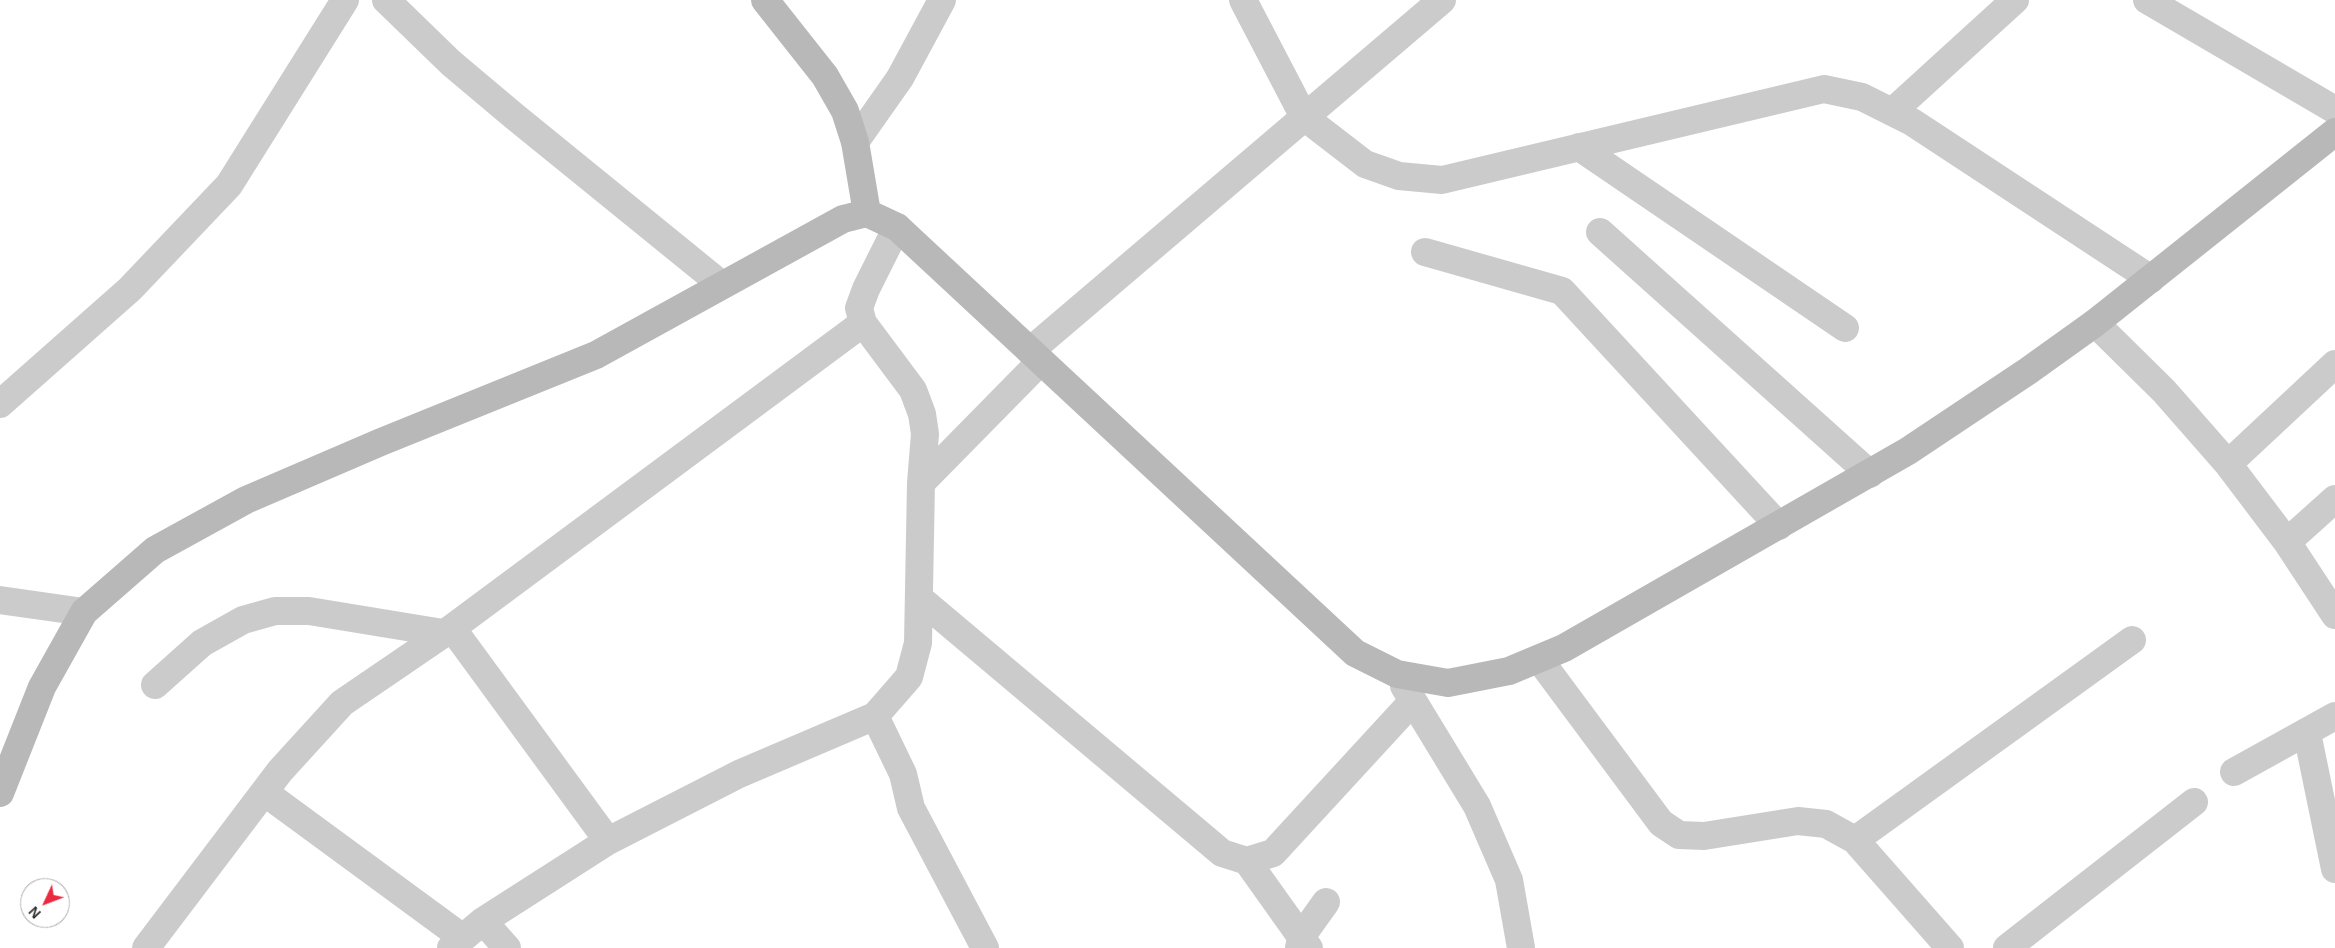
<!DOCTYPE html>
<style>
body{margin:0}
#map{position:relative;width:2335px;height:948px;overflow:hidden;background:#fff;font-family:Helvetica,sans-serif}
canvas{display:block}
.north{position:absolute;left:20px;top:878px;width:50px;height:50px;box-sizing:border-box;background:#fff;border:1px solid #ababab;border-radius:50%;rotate:227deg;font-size:14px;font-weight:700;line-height:20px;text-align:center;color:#2e2e2e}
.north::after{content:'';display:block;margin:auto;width:18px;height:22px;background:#eb2a40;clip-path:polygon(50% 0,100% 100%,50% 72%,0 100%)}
</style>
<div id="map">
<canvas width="2335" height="948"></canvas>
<div class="north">N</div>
</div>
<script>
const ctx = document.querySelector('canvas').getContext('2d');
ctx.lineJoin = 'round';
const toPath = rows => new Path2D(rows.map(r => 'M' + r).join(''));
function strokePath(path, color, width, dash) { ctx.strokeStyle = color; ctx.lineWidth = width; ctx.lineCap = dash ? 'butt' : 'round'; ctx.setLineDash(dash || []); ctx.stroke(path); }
strokePath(toPath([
 [386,0,451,63,514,116,722,285],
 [1243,0,1304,117,1365,164,1399,176,1442,180,1824,89,1862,97,1912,122,2151,279],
 [2147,0,2335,110],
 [1892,112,2015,0],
 [855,142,900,78,942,0],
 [1579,147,1845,328],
 [1600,232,1870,474],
 [1425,252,1562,291,1779,526],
 [2095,323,2164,391,2228,464,2287,542,2335,615],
 [1030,351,1442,0],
 [0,404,130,289,229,185,345,0],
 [2228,464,2335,364],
 [921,483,1041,361],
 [2287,542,2335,499],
 [919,598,1222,853,1247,861,1273,853,1413,701],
 [0,600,84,612],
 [452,628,608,841],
 [1539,659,1661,823,1679,835,1704,836,1798,821,1826,824,1855,840,1950,948],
 [155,685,202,643,243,620,275,611,309,611,443,633],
 [1404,686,1477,806,1509,880,1521,948],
 [875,716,903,774,911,808,985,948],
 [2307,733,2335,869],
 [2234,772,2335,716],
 [264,792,463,938],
 [1855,840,2132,640],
 [1247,861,1309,948],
 [483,921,507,948],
 [146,948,280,771,342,703,452,628,863,323],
 [451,948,483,921,608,841,739,774,875,716,909,677,918,643,921,483,925,434,922,414,913,390,863,323,859,308,866,289,897,227],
 [1299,948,1301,937,1326,902],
 [2007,948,2194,802]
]), '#cbcbcb', 28);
strokePath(toPath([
 [765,0,825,76,845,111,855,142,867,213],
 [0,793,42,687,84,612,155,550,246,500,381,442,596,355,843,219,867,213,897,227,1355,653,1397,674,1448,683,1509,671,1564,648,1908,451,2028,371,2095,323,2335,132]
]), '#b8b8b8', 28);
</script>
